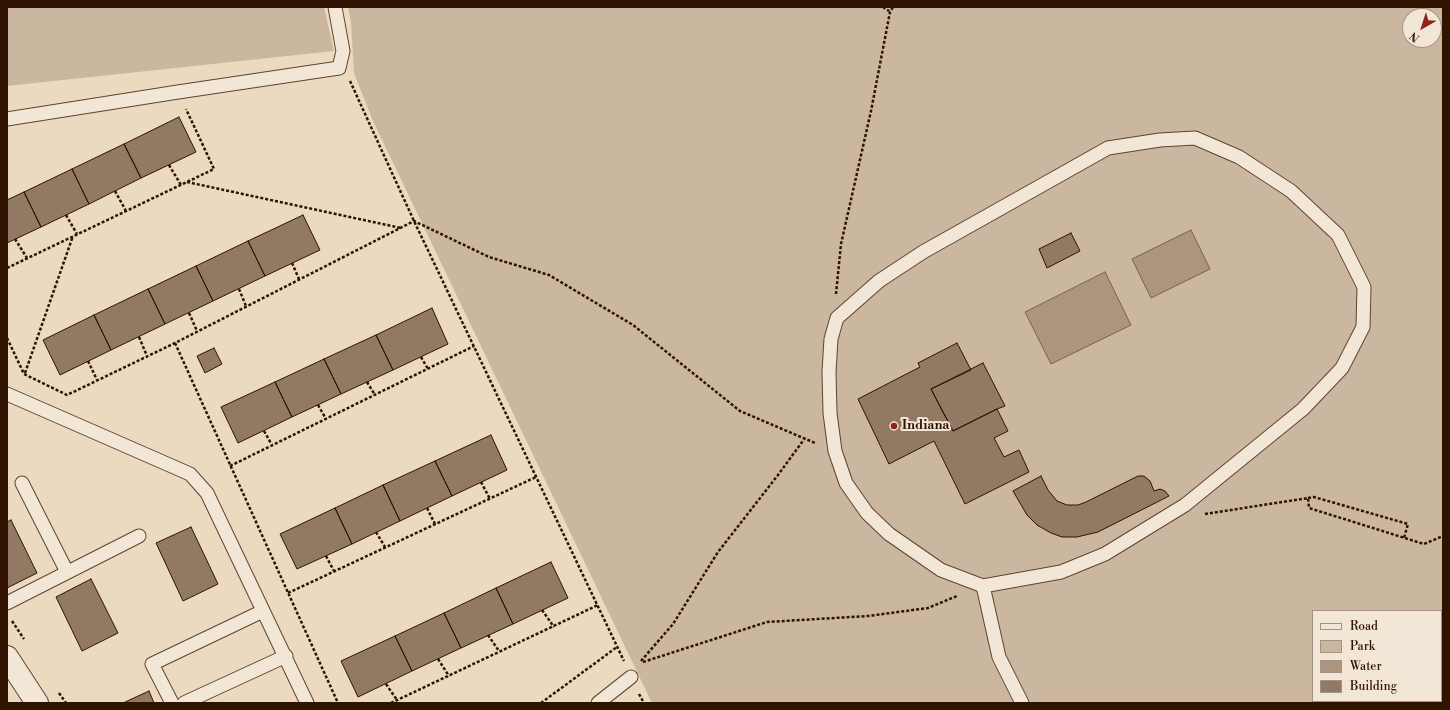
<!DOCTYPE html>
<style>
body{margin:0}
#map{position:relative;width:1450px;height:710px;overflow:hidden;background:#ebd9c0;font-family:"Libre Bodoni",serif}
canvas{display:block}
.frame{position:absolute;inset:0;border:8px solid #301200;pointer-events:none}
.legend{position:absolute;left:1312px;top:610px;width:130px;height:92px;box-sizing:border-box;background:#f2e6d6;border:1px solid #a49180;margin:0;padding:5px 7px;list-style:none;font-size:12px;color:#301200}
.legend li{display:flex;align-items:center;gap:8px;height:20px}
.legend b{width:20px;border:1px solid #a49180}
.north{position:absolute;left:1402px;top:8px;width:40px;height:40px;box-sizing:border-box;background:#f2e6d6;border:1px solid #a49180;border-radius:50%;rotate:219deg;font-size:11px;font-weight:700;line-height:16px;text-align:center;color:#301200}
.north::after{content:'';display:block;margin:auto;width:14px;height:18px;background:#8f2418;clip-path:polygon(50% 0,100% 100%,50% 72%,0 100%)}
</style>
<div id="map">
<canvas width="1450" height="710"></canvas>
<div class="frame"></div>
<ul class="legend">
<li><b style="height:5px;background:#f2e6d6"></b>Road</li>
<li><b style="height:11px;background:#cbb79f"></b>Park</li>
<li><b style="height:11px;background:#ab957f"></b>Water</li>
<li><b style="height:11px;background:#917964"></b>Building</li>
</ul>
<div class="north">N</div>
</div>
<script>
const ctx = document.querySelector('canvas').getContext('2d');
ctx.lineJoin = 'round';
function fillPath(path, color) { ctx.fillStyle = color; ctx.fill(path, 'evenodd'); }
const toPath = rows => new Path2D(rows.map(r => 'M' + r).join(''));
function strokePath(path, color, width, dash) { ctx.strokeStyle = color; ctx.lineWidth = width; ctx.lineCap = dash ? 'butt' : 'round'; ctx.setLineDash(dash || []); ctx.stroke(path); }
function drawText(font, color, halo, rows, align = 'center') {
  ctx.font = font + ' "Libre Bodoni",serif'; ctx.lineWidth = 4; ctx.setLineDash([]); ctx.textBaseline = 'middle'; ctx.strokeStyle = halo; ctx.fillStyle = color; for (const [text, x, y, turn = 0] of rows) {
    ctx.save(); ctx.translate(x, y); ctx.rotate((+turn || 0) * Math.PI / 180); ctx.textAlign = isNaN(turn) ? turn : align; if (halo) ctx.strokeText(text, 0, 0); ctx.fillText(text, 0, 0); ctx.restore();
  }
}
fillPath(toPath([
 [7,7,324,7,334,51,7,86],
 [348,7,1443,7,1443,703,652,703,373,121,354,73,351,22],
 [1410,16,1434,16,1434,40,1410,40],
 [1313,611,1441,611,1441,701,1313,701]
]), '#cbb79f');
const water = toPath([
 [1191,230,1210,269,1151,298,1132,259,1191,230],
 [1105,272,1131,325,1051,364,1025,312,1105,272]
]);
fillPath(water, '#ab957f');
strokePath(water, '#7a614c', 1);
const building = toPath([
 [179,117,196,152,141,178,124,144,179,117],
 [124,144,141,178,89,204,72,169,124,144],
 [72,169,89,204,41,227,24,192,72,169],
 [24,192,41,227,7,243,7,200,24,192],
 [303,215,320,250,265,276,248,241,303,215],
 [1071,233,1080,251,1047,268,1039,249,1071,233],
 [248,241,265,276,213,301,196,266,248,241],
 [196,266,213,301,165,324,148,289,196,266],
 [148,289,165,324,111,350,94,315,148,289],
 [432,308,448,344,393,370,376,335,432,308],
 [94,315,111,350,60,375,43,340,94,315],
 [376,335,393,370,341,394,324,359,376,335],
 [957,343,971,370,931,389,953,431,997,409,1008,431,994,438,1004,457,1019,450,1029,472,965,504,934,441,889,464,858,399,920,367,918,363,957,343],
 [214,348,222,364,205,373,197,356,214,348],
 [324,359,341,394,292,417,275,382,324,359],
 [983,363,1005,406,997,409,953,431,931,389,983,363],
 [275,382,292,417,238,443,221,407,275,382],
 [491,435,507,470,452,496,435,461,491,435],
 [435,461,452,496,400,521,383,485,435,461],
 [1041,476,1048,490,1057,501,1067,505,1078,505,1086,502,1138,476,1144,476,1150,481,1154,491,1160,489,1165,491,1169,496,1098,532,1077,537,1062,537,1051,533,1037,525,1027,515,1013,491,1041,476],
 [383,485,400,521,352,544,335,508,383,485],
 [335,508,352,544,297,569,280,534,335,508],
 [11,520,37,573,7,588,7,522,11,520],
 [191,527,218,584,183,601,156,543,191,527],
 [551,562,568,598,513,624,496,588,551,562],
 [91,579,118,633,82,651,56,597,91,579],
 [496,588,513,624,461,648,444,613,496,588],
 [444,613,461,648,412,671,395,636,444,613],
 [395,636,412,671,358,697,341,661,395,636],
 [149,691,154,703,123,703,149,691]
]);
fillPath(building, '#917964');
strokePath(building, '#301200', 1);
const service = toPath([
 [7,119,178,92,339,68,343,51,335,7],
 [7,394,190,474,207,493,307,703],
 [22,483,67,572],
 [983,586,1061,572,1105,554,1185,505,1303,409,1342,368,1363,327,1364,287,1338,235,1291,191,1239,157,1195,138,1160,140,1108,148,923,252,879,281,837,318,831,339,829,372,830,413,835,451,846,483,867,513,889,534,941,570,983,586,999,657,1022,703],
 [7,603,139,536],
 [172,703,152,664,263,611],
 [184,703,286,656],
 [598,703,631,677]
]);
const minor = toPath([
 [7,657,37,703]
]);
strokePath(service, '#5f4430', 15);
strokePath(minor, '#5f4430', 24);
strokePath(toPath([
 [883,7,889,11],
 [350,81,414,221,624,661],
 [169,165,181,185],
 [187,182,401,228],
 [115,191,126,211],
 [66,215,77,234],
 [15,239,27,258],
 [292,263,299,279],
 [7,268,214,169,186,109],
 [239,289,246,306],
 [836,294,841,244,871,111,890,12,893,7],
 [189,313,197,331],
 [139,337,147,356],
 [7,338,24,374,67,395,175,343,414,221,489,257,549,275,633,325,740,411,815,443],
 [175,343,338,703],
 [421,357,428,369],
 [88,361,97,380],
 [25,373,73,236],
 [367,382,375,395],
 [318,405,326,419],
 [264,431,272,445],
 [230,466,474,346],
 [481,482,490,499],
 [1308,498,1314,497,1408,524,1404,538],
 [427,508,435,524],
 [1205,514,1308,498,1309,508,1424,544,1443,536],
 [376,532,385,547],
 [326,556,334,571],
 [288,593,536,477],
 [542,610,554,627],
 [12,621,24,639],
 [488,635,499,651],
 [438,659,449,676],
 [641,661,673,624,718,552,778,475,805,438],
 [643,662,767,622,868,616,928,608,957,596],
 [386,684,397,700],
 [59,693,66,703],
 [639,694,644,703],
 [391,703,598,605],
 [541,703,617,647]
]), '#301200', 2.5, [3, 2]);
strokePath(service, '#f2e6d6', 13);
strokePath(minor, '#f2e6d6', 22);
for (const [x, y, r, color] of [
 [894,426,4,"#8f2418"]
]) { const dot = new Path2D(); dot.arc(x, y, r, 0, 2 * Math.PI); ctx.fillStyle = color; ctx.fill(dot); strokePath(dot, '#f2e6d6', 1.5); }
drawText('bold 13px', '#301200', '#f2e6d6', [
 ["Indiana",902,426]
], 'left');
</script>
